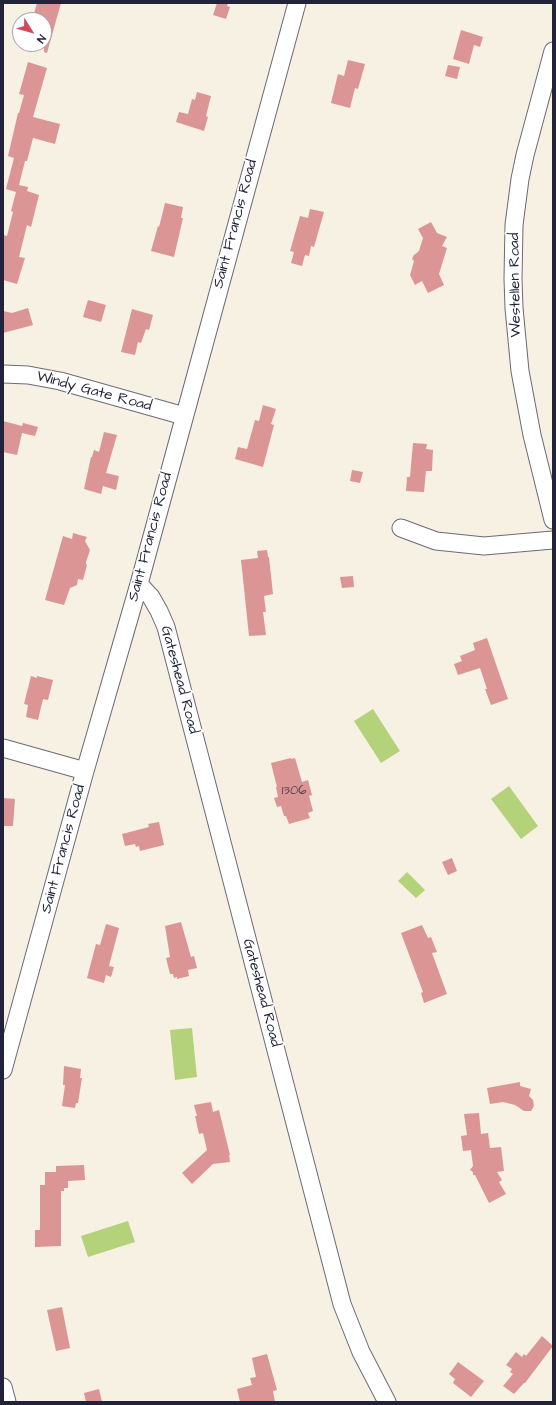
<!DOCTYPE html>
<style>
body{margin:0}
#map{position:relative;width:556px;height:1405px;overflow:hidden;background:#f7f1e3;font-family:"Architects Daughter",sans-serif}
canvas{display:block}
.frame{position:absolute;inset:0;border:4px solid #22223b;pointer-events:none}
.north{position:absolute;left:12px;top:12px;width:40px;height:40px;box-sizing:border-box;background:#fff;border:1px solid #a7a7b1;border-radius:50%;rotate:127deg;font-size:11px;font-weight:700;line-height:16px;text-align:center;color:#22223b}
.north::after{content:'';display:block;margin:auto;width:14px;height:18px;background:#d1495b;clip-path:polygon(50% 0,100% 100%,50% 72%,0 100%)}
</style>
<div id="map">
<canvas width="556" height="1405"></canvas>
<div class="frame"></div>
<div class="north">N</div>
</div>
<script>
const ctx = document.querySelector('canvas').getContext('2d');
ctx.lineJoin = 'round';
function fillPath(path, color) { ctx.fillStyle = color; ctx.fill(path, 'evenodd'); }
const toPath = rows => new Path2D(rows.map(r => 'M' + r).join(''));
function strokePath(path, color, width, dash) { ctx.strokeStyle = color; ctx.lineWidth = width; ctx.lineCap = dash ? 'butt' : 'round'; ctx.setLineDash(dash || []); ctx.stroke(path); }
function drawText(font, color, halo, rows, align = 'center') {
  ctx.font = font + ' "Architects Daughter",sans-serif'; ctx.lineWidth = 3.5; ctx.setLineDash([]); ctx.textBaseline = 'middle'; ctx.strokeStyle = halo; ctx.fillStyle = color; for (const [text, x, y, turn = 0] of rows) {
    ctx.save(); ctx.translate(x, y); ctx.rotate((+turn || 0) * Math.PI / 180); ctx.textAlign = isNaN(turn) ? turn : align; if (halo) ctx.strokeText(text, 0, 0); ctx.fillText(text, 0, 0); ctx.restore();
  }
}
fillPath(toPath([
 [373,709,400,751,381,763,354,721],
 [509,786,538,826,521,839,491,799],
 [407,872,425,890,416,898,398,881],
 [192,1028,197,1077,175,1080,170,1030],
 [128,1221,135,1242,88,1257,81,1236]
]), '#b4d279');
fillPath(toPath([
 [37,3,61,3,47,53,44,52,44,20,32,20],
 [217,3,228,3,227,6,230,7,226,19,213,15],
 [461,30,483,37,480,47,474,45,469,64,453,59],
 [348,60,365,64,358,89,355,88,350,108,331,103,338,74,344,76],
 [28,62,47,68,33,117,60,124,55,144,33,138,27,161,25,161,19,185,28,187,27,191,39,195,31,227,27,225,19,257,25,258,17,284,3,280,3,235,7,236,13,212,11,211,16,192,6,189,14,158,8,156,18,113,19,113,24,95,19,94],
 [448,65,460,67,457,79,445,76],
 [197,92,211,96,206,116,208,117,204,131,176,122,179,112,188,114,192,99,195,100],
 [165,203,183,207,181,218,183,218,174,257,151,251,158,226,159,227],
 [310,209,324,212,314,247,311,246,309,256,305,255,302,266,291,263,294,252,290,251,300,216,308,218],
 [431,222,437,233,447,237,442,246,447,248,439,274,444,285,428,293,422,281,415,285,410,275,414,261,412,259,414,255,419,251,423,238,418,229],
 [88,300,106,305,101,322,83,317],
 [28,308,33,325,3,333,3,311,12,313],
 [132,309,153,315,149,330,146,329,141,343,138,342,135,355,121,352],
 [263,405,276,409,271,424,274,425,263,467,235,459,238,447,247,449,255,420,259,421],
 [3,421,22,426,23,423,38,427,35,436,22,433,17,455,3,452],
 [104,432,117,435,106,473,119,476,116,490,103,486,101,494,84,489,91,457,92,457,94,450,99,452],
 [413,443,427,444,426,449,433,450,432,471,426,471,424,492,406,491,407,477,410,477],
 [352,470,363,472,360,483,350,481],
 [73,533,87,537,85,541,90,550,86,562,86,564,87,565,83,580,78,579,77,585,70,588,64,605,45,600,63,536,72,539],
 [267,550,268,557,269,557,273,594,264,596,266,612,263,612,266,635,249,636,241,560,258,558,257,551],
 [353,576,354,587,342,588,340,577],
 [487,638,508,699,491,705,485,689,487,689,480,668,458,675,454,664,462,661,460,656,475,650,473,643],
 [31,676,37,678,37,676,53,680,48,700,43,699,38,720,26,717,28,705,24,704],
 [291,758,291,759,295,758,302,782,308,780,312,795,309,796,313,811,308,813,310,818,289,824,286,816,284,816,281,806,277,807,274,798,278,797,276,787,277,787,271,763],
 [3,798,15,799,13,826,3,826],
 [159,822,164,845,140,851,139,846,136,847,135,844,125,846,122,834,149,827,148,824],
 [452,858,457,871,448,875,442,862],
 [181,922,191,957,194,956,197,968,188,970,189,976,177,979,177,977,174,978,173,974,170,974,166,958,170,957,165,926],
 [106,924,119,928,109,966,114,967,111,977,106,975,104,983,87,978,96,944,100,945],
 [422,925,428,938,431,937,437,952,432,953,447,994,424,1003,421,993,423,992,401,933],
 [64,1066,81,1069,80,1078,82,1078,78,1103,76,1103,75,1108,62,1106,65,1085,63,1085],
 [520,1082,520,1086,531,1089,529,1096,533,1100,534,1106,531,1111,524,1111,515,1105,503,1102,490,1104,487,1088],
 [211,1102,213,1112,219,1110,230,1155,229,1155,230,1162,213,1164,192,1184,182,1173,207,1150,203,1133,199,1134,195,1116,197,1116,194,1105],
 [479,1113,481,1134,488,1133,490,1148,501,1147,504,1171,497,1172,502,1180,499,1182,506,1194,489,1203,475,1175,473,1175,473,1172,470,1170,473,1166,471,1150,463,1151,461,1136,467,1135,464,1114],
 [84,1165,85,1180,68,1181,68,1188,64,1188,64,1191,61,1191,61,1246,35,1247,35,1230,40,1230,40,1185,45,1185,45,1172,56,1172,56,1166],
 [62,1307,70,1348,56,1351,47,1310],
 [542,1336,553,1346,525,1383,524,1383,514,1394,503,1386,513,1374,510,1372,512,1369,506,1365,516,1352,522,1357,524,1354,526,1356],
 [267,1354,277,1390,273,1391,275,1402,240,1402,237,1389,252,1385,250,1378,256,1377,252,1358],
 [458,1362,484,1381,471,1397,453,1383,455,1379,449,1374],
 [99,1389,102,1402,86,1402,84,1393]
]), '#db9594');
const minor = toPath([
 [553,51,525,155,520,179,514,225,513,279,514,308,520,371,532,435,553,520],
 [3,374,28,375,60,381,184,416],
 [401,528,436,541,484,546,553,540],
 [139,584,151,597,159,611,166,627,342,1304,361,1352,387,1402],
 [3,748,85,771],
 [3,1070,85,771,139,584,297,3],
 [3,1387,7,1402]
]);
strokePath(minor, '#6d6a76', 19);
strokePath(minor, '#fff', 17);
drawText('13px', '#503f51', null, [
 ["1306",294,791]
]);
drawText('15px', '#22223b', '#fff', [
 ["Saint Francis Road",236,224,-75],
 ["Westellen Road",516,285,-91],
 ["Windy Gate Road",94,392,15],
 ["Saint Francis Road",151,537,-75],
 ["Gateshead Road",179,680,75],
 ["Saint Francis Road",64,849,-75],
 ["Gateshead Road",261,993,75]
]);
</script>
